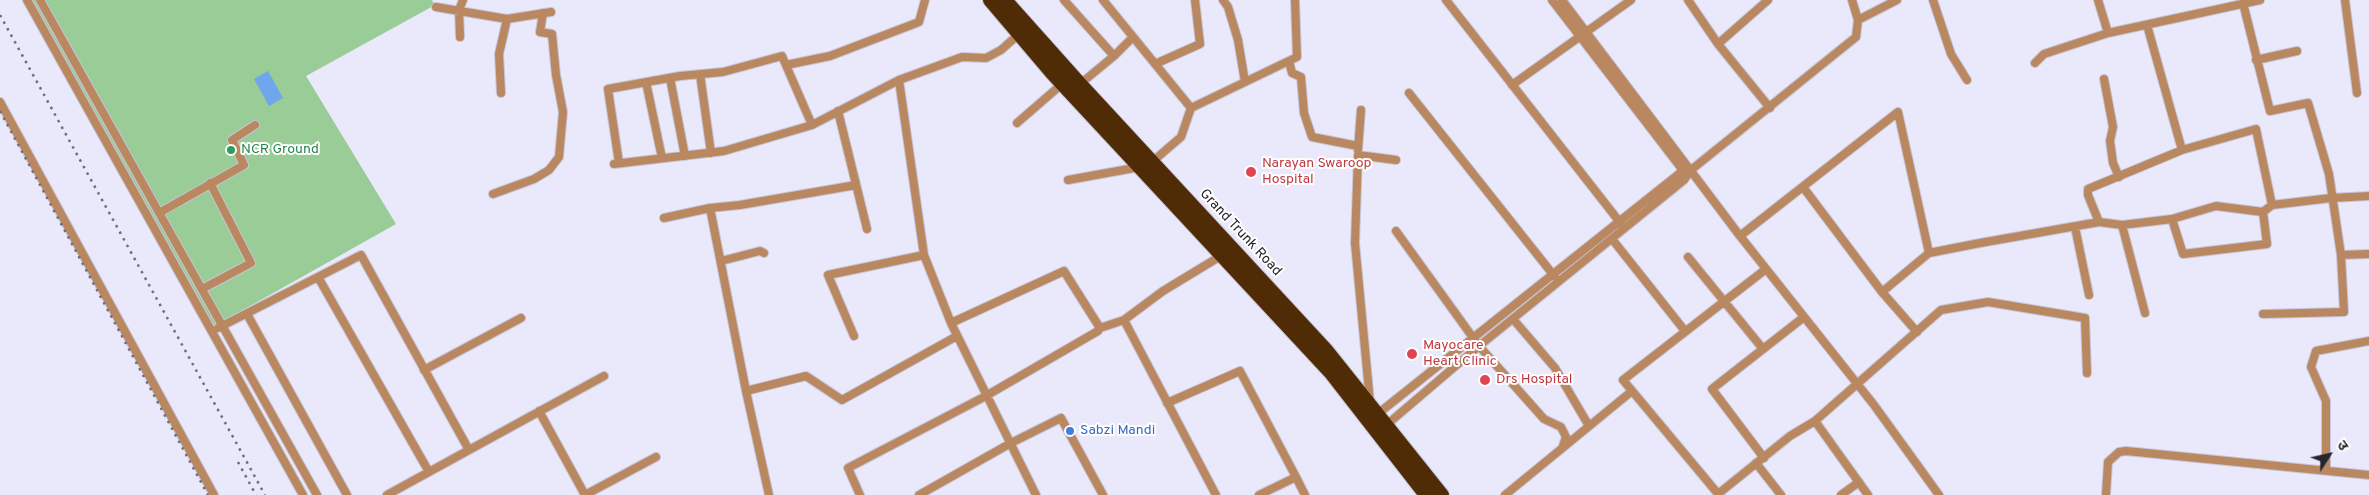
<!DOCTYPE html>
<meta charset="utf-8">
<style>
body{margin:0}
#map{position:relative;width:2369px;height:495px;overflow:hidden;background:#eae8fb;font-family:Overpass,"Noto Sans Devanagari",sans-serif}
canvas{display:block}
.north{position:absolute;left:2304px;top:430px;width:50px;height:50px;-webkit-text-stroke:4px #fff;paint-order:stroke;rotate:55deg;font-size:14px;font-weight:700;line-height:20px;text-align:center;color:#27262e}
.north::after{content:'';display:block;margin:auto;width:18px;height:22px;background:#27262e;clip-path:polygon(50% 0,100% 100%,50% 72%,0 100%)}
</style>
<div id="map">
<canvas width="2369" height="495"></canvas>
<div class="north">उ</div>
</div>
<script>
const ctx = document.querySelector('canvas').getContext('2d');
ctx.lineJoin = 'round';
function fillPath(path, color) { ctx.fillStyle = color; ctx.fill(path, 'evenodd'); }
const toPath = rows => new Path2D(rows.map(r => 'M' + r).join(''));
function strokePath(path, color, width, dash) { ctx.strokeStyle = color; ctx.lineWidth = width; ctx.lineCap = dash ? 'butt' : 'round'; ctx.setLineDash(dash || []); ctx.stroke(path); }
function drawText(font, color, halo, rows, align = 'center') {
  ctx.font = font + ' Overpass,sans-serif'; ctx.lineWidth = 4; ctx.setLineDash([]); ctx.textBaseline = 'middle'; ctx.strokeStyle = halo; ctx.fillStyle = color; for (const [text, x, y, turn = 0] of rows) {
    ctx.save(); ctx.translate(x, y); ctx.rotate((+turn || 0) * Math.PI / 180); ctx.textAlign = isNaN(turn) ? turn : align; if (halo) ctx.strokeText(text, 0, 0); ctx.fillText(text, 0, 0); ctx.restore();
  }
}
fillPath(toPath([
 [28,0,432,0,435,5,306,76,396,224,211,328]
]), '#99cc97');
fillPath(toPath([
 [268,71,283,98,269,106,254,79]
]), '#70a6ed');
const street = toPath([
 [27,0,303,495],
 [40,0,317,495],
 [1064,0,1114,56],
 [1103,0,1191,108],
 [1223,0,1228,7,1238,40,1245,82],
 [1446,0,1622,225],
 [1562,0,1740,236,1874,405,1939,495],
 [1688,0,1718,44,1770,108],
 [1933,0,1951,54,1967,80],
 [2098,0,2108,33],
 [2345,0,2357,93],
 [2243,3,2270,111,2308,103,2329,174,2341,255,2344,312,2263,314],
 [436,7,507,19,551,12],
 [1858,20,1897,0],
 [2147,25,2182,150],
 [460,37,459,10,463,0],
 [1718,44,1768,0],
 [2256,60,2297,51],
 [1289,61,1292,73,1301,77,1304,113,1312,137,1358,146],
 [2035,63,2044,54,2108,33,2260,0],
 [1155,64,1200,44,1195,0],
 [786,65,830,56,919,22,925,0],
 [700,74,711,153],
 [670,78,685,156],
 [2104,79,2113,127,2110,141,2113,163,2119,177],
 [899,80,924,255,951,323,1036,495],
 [646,82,662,158],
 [1080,84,1114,56,1133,37],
 [1512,85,1631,0],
 [501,93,499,54,507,19],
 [1409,93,1555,277],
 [0,102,214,495],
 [838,111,867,229],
 [1017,123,1062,84],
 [1358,150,1361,110],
 [1152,162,1181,137,1191,108,1297,57,1295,0],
 [619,163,608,89,680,76,723,72,782,56,812,125],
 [614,164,724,151,812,125,899,80,962,57,986,58,1001,50,1019,34],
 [1068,180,1140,167],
 [856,185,740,205,710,208,746,391,806,376,842,400,957,336],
 [1803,187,1882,292,1917,332],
 [493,194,534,179,549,170,559,157,563,112,556,75,552,34,540,32,543,13],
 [159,213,244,165,232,140,255,125],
 [664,218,710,208],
 [2172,219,2183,254,2267,244,2263,212],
 [2099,222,2088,195,2088,189,2182,150,2256,129,2272,205],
 [2122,225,2145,313],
 [2075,227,2089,295],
 [1396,231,1479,346,1544,419,1561,427,1566,437,1563,446],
 [1740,236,1898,112,1929,253],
 [1612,239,1685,331],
 [2341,255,2369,254],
 [1688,257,1763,349],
 [721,261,760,251,764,253],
 [318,277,429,472],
 [202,289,251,263,210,183],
 [1882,292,1929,253,1980,243,2099,222,2122,225,2172,219,2216,206,2263,212,2272,205,2331,198,2369,196],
 [247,314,347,495],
 [1513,319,1555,368,1589,426],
 [1124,320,1163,291,1224,254],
 [951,323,1064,271,1100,328,1124,320,1216,495],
 [218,328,361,255,469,450],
 [854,336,828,275,924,255],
 [424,370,521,318],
 [746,391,769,495],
 [1370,402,1355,243,1358,155,1396,160],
 [1167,403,1240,371,1296,477],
 [539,411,585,495],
 [1375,416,1679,174,1682,169,1552,0],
 [1815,421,1868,495],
 [1384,427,1479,346,1684,180,1691,170,1856,37,1858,20,1852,0],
 [1764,458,1712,389,1804,317],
 [1756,463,1781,495],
 [2326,470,2326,401,2311,367,2316,351,2369,341],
 [1718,494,1790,436,1815,421,1941,310,1988,302,2085,318,2087,373],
 [387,495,604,376],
 [585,495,656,457],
 [860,495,848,468,984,397,1098,331],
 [919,495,1011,443,1061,418,1103,495],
 [1259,495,1296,477,1305,495],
 [1505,495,1632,391],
 [1719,495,1623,380,1766,269],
 [1841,495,1859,482],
 [2106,495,2108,462,2119,452,2126,451,2369,475]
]);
const highway = toPath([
 [990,0,1052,73,1331,373,1426,495],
 [1005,0,1080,84,1327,351,1442,495]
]);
strokePath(street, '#c7c5d6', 10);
strokePath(highway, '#c7c5d6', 16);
strokePath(street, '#b98860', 8);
strokePath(highway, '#4f2b06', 14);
strokePath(toPath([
 [0,15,265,495],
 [0,111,208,495],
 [238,462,256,495]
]), '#6f6e7a', 2.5, [2.5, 5]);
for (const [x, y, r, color] of [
 [231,150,5,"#2e9e5b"],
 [1251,172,6,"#e0444e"],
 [1412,354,6,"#e0444e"],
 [1485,380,6,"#e0444e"],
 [1070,431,5,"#3f7fe0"]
]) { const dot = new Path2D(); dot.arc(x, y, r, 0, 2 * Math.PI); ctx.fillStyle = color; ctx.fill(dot); strokePath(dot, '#fff', 2); }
drawText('14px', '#27864d', '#fff', [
 ["NCR Ground",241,150]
], 'left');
drawText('14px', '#be3a42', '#fff', [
 ["Narayan Swaroop",1262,164],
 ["Hospital",1262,180],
 ["Mayocare",1423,346],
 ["Heart Clinic",1423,362],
 ["Drs Hospital",1496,380]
], 'left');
drawText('14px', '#27262e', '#fff', [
 ["Grand Trunk Road",1240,233,47]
]);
drawText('14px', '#366cbe', '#fff', [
 ["Sabzi Mandi",1080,431]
], 'left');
</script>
